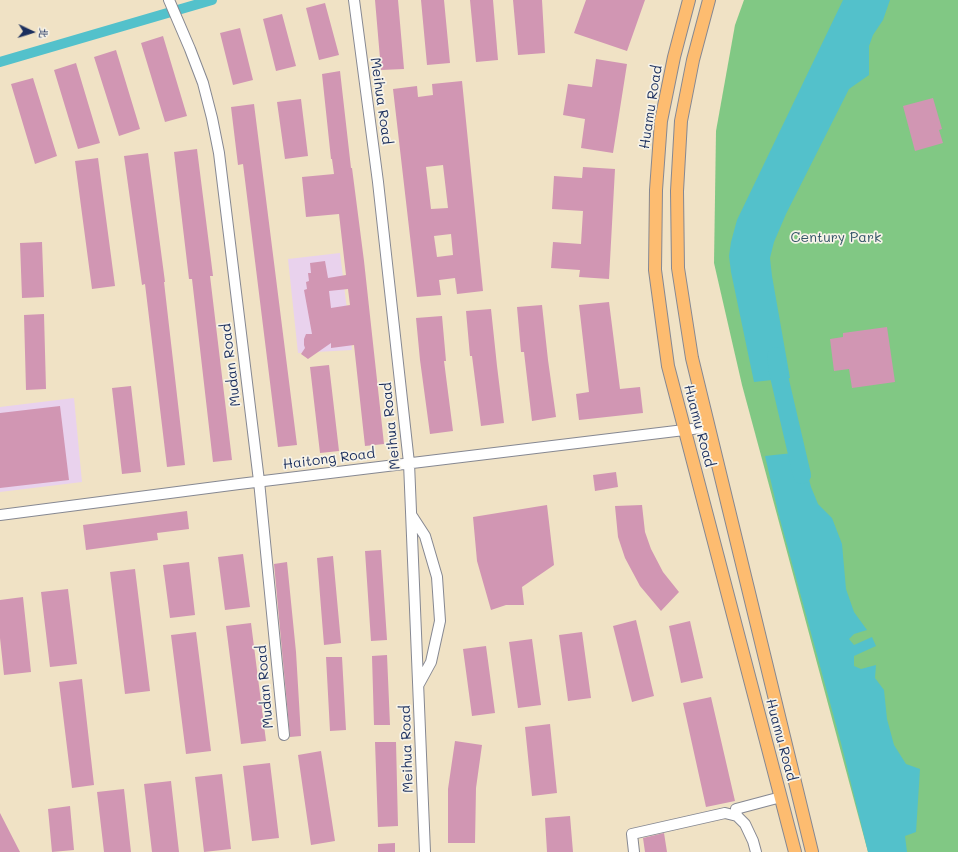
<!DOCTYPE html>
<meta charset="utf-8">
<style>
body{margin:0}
#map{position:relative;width:958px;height:852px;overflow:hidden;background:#f0e2c5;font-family:Mali,"LXGW WenKai TC",sans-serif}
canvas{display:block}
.north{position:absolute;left:12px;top:12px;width:40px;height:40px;-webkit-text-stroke:3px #f7f3e8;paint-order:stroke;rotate:94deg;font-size:11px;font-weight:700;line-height:16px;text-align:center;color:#1b2f5e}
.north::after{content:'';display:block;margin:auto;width:14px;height:18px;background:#1b2f5e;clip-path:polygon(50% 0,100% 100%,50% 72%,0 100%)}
</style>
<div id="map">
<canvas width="958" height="852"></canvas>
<div class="north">北</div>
</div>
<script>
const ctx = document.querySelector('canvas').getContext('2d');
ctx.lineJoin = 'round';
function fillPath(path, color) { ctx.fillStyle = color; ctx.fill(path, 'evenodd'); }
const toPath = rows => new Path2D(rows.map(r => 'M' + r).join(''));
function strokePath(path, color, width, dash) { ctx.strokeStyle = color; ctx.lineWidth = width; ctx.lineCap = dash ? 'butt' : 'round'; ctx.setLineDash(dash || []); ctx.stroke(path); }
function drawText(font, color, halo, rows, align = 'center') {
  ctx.font = font + ' Mali,sans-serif'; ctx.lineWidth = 3.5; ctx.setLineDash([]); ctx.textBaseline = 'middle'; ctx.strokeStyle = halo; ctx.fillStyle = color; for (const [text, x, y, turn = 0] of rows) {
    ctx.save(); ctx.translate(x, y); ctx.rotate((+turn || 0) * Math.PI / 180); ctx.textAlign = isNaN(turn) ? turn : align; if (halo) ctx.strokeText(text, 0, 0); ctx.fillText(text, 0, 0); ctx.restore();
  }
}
fillPath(toPath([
 [340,253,352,350,298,353,288,259],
 [74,398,82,482,0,492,0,407]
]), '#e9d2ed');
fillPath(toPath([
 [744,0,958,0,958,852,868,852,742,385,714,263,716,131,735,25]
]), '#81c884');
fillPath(toPath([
 [843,0,890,0,883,20,873,35,869,46,869,75,849,89,786,214,774,242,770,258,772,276,790,378,754,382,731,272,729,256,731,242,737,220],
 [802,452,811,487,818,504,832,518,842,544,846,589,854,612,867,630,854,634,849,639,854,645,872,637,876,646,854,656,854,666,861,669,876,665,875,678,884,690,887,719,894,745,906,764,920,769,916,832,905,836,907,852,868,852,841,743,778,512,765,456]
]), '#53c1cb');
strokePath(toPath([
 [0,62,212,0]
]), '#53c1cb', 10);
strokePath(toPath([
 [776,356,778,372,802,475]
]), '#53c1cb', 18);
fillPath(toPath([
 [375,0,398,0,404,69,381,70],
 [421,0,444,0,450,63,427,65],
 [470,0,493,0,498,60,476,62],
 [513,0,542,0,545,53,518,55],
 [586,0,645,0,627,51,574,33],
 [325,3,339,55,319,60,306,8],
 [282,14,296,66,276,71,263,19],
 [240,28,253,80,233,85,220,33],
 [163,36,187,116,165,122,141,43],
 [116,50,140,129,119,136,94,57],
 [596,59,627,64,613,153,581,148,585,119,563,115,568,84,592,87],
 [76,63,100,143,78,149,54,70],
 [340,71,351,168,352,168,364,261,384,444,365,446,354,345,331,348,331,343,308,359,301,354,305,348,304,345,304,339,306,334,312,334,304,290,307,289,306,282,309,281,308,273,311,273,310,263,325,261,328,278,346,275,339,214,306,217,302,177,334,174,332,159,331,159,322,74],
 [348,289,350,305,331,308,329,291],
 [33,78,57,156,35,164,11,84],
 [462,81,483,291,457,294,455,278,439,280,441,295,417,297,393,89,417,86,418,97,433,95,432,84],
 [443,165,448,208,431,209,426,167],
 [451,234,453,255,437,257,434,236],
 [933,98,942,129,939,130,943,143,915,151,903,106],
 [301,99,308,156,285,159,277,102],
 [254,104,297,445,278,447,243,164,238,165,231,107],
 [197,149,213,276,210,276,232,460,213,462,192,279,189,279,174,152],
 [148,153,165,282,164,282,185,465,167,467,145,284,142,285,124,156],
 [98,158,115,286,92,289,75,161],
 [583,167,615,169,609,279,579,277,580,270,551,268,553,242,581,244,583,211,552,209,554,176,582,178],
 [42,242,44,297,22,298,20,243],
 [609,302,620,389,640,387,643,413,579,420,576,394,589,392,579,305],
 [542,305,548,360,556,417,532,421,524,352,521,352,517,307],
 [491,309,497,366,504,423,481,426,472,356,470,356,466,311],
 [44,314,46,389,26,390,24,315],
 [442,316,446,361,444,361,453,431,430,434,420,360,416,318],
 [887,327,895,382,852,388,849,369,834,371,830,339,843,337,843,333],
 [329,365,339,451,320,453,310,367],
 [131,386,141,472,122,474,112,388],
 [60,406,69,480,0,488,0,413],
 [616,472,618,487,595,491,593,475],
 [547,505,554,565,522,587,524,605,506,605,491,610,477,561,473,517],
 [642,505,645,532,651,549,663,572,679,592,661,611,640,586,625,558,618,537,615,506],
 [187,511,189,529,157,533,158,540,86,550,83,525],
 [381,550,387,640,371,641,365,551],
 [243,554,250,607,225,610,218,557],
 [333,556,341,643,324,645,317,558],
 [189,562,195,615,170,618,163,565],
 [287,562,296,652,301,736,290,737,274,564],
 [135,569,150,691,125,694,110,572],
 [68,589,77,664,50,667,41,592],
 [23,597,31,672,4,675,0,638,0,600],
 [636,620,654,696,632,702,613,626],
 [690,621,703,678,681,683,669,626],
 [251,623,266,741,241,744,226,626],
 [196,632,211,751,186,754,171,635],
 [582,632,591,698,568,701,559,635],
 [532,639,541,705,518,708,509,642],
 [486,646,495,713,472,716,463,649],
 [387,655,390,725,374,725,372,656],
 [326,657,342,657,346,730,330,731],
 [82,679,94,785,72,788,59,682],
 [711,697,735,801,706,807,683,703],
 [550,724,557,793,532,796,525,727],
 [455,741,482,745,476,788,475,843,448,843,448,789],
 [375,742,396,742,398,826,378,827],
 [321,751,335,841,311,845,298,755],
 [270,763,279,838,252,841,243,766],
 [222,774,231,849,204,852,195,777],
 [171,781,179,852,152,852,144,784],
 [124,789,131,852,104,852,97,792],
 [70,806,74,850,52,852,48,809],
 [0,813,20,852,0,852],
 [570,816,573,852,547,852,545,818],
 [664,833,667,852,645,852,643,838],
 [395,843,395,852,378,852,378,844]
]), '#d196b3');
const minor = toPath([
 [169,0,190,49,203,83,212,118,219,153,259,481,284,735],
 [354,0,378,182,409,463,425,852],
 [0,515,239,484,709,427],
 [412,516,425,536,437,577,440,621,431,662,419,684],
 [737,816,736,809,781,797],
 [634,852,632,834,725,813,737,816,745,824,753,841,756,852]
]);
const major = toPath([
 [689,0,674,57,661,121,656,190,655,270,668,366,795,852],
 [709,0,693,60,681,121,677,191,678,268,692,358,812,852]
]);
strokePath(minor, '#868892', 12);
strokePath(major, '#868892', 14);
strokePath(minor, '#fff', 10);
strokePath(major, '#fdbc70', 12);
drawText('14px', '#1b2f5e', '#f7f3e8', [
 ["Meihua Road",381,101,82],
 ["Huamu Road",651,107,-81],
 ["Mudan Road",231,365,-97],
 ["Meihua Road",391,426,-96],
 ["Huamu Road",699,426,75],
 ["Haitong Road",329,459,-7],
 ["Mudan Road",265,687,-95],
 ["Huamu Road",781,740,75],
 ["Meihua Road",407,749,-92]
]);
drawText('14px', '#345568', '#f7f3e8', [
 ["Century Park",836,238]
]);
</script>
